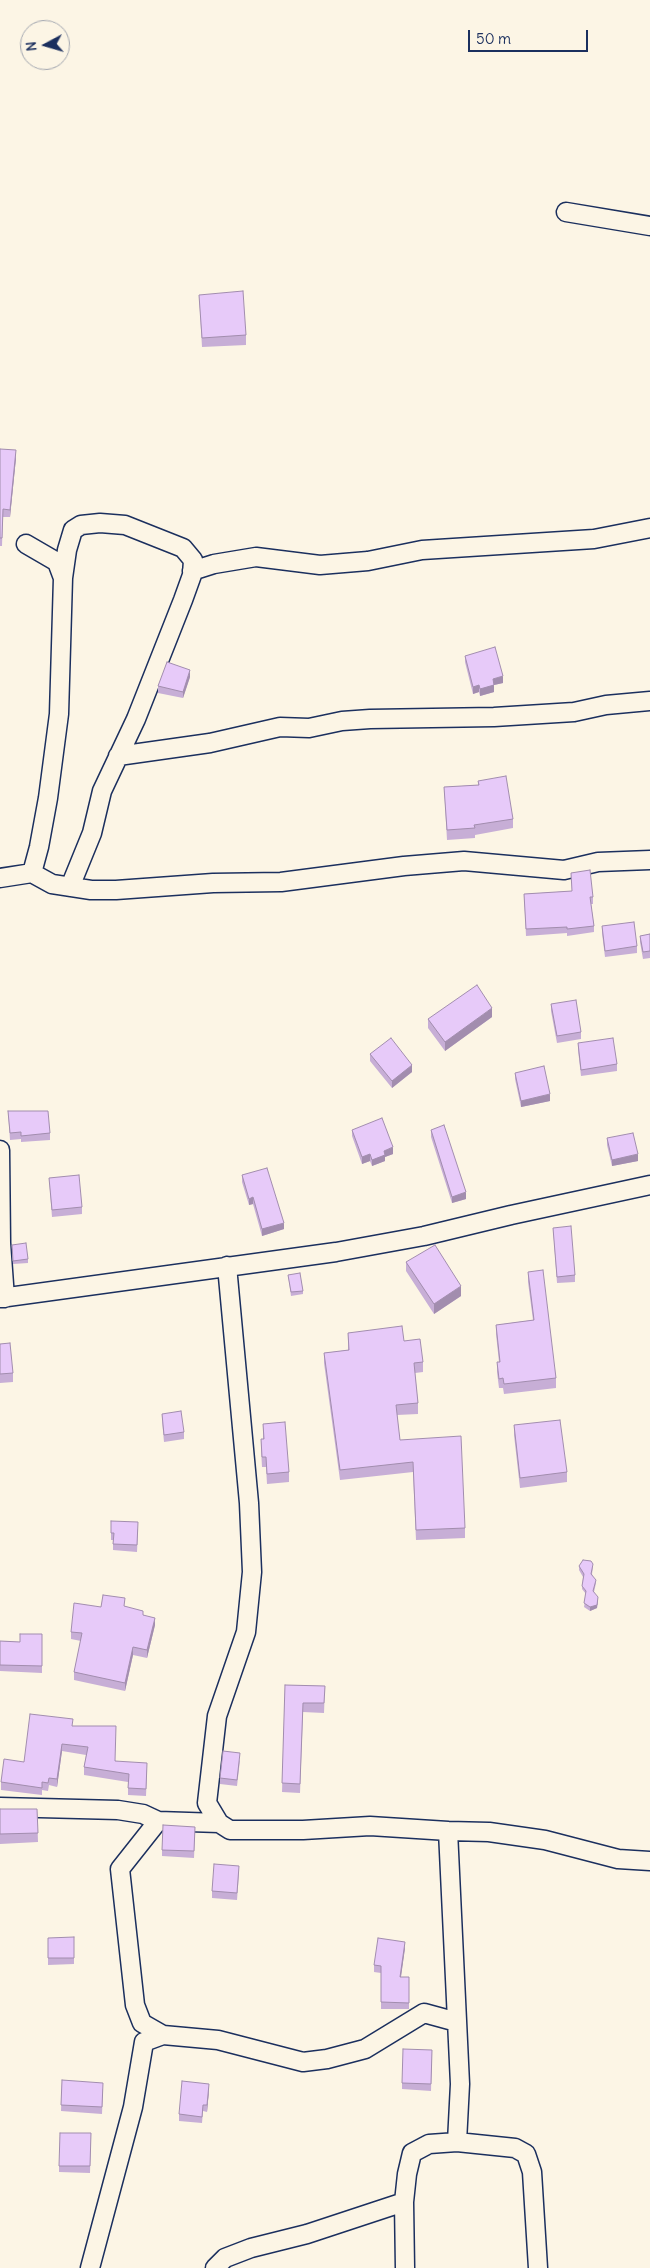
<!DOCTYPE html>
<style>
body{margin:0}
#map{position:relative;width:650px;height:2268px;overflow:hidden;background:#fcf5e5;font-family:Delius,sans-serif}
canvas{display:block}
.north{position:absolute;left:20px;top:20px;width:50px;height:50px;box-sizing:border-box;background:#fcf5e5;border:1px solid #a2a6af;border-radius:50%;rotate:264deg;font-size:14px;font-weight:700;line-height:20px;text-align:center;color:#1b2f5e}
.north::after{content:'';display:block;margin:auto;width:18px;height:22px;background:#1b2f5e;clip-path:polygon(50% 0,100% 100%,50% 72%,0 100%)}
.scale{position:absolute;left:468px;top:30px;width:120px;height:22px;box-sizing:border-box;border:2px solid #1b2f5e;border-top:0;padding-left:6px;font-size:15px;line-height:18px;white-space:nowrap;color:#1b2f5e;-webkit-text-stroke:4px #fcf5e5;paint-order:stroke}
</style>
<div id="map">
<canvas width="650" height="2268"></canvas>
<div class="north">N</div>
<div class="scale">50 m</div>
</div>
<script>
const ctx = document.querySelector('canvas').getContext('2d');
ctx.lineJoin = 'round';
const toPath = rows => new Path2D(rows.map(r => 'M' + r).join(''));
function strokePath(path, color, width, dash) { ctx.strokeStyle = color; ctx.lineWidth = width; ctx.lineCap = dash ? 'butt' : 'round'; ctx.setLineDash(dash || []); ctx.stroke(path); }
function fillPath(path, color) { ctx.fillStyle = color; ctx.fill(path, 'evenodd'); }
const street = toPath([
 [566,212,650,226],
 [26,544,57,562,63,578,59,714,48,798,39,847,32,873],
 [192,571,214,564,256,557,320,565,368,561,422,550,594,539,650,528],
 [63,578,67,550,73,530,81,525,100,523,125,525,183,548,193,560,192,575,183,600,136,719,102,791,92,833,70,887],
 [118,756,210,743,280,727,309,728,342,721,370,719,494,717,574,712,606,705,650,701],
 [0,878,32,873,52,884,91,890,116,890,213,883,281,882,404,866,464,861,564,870,598,862,650,860],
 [0,1150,1,1243,5,1298],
 [227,1266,249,1503,252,1572,246,1632,217,1716,207,1803,219,1823,230,1830,303,1830,370,1826,448,1831],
 [0,1298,336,1252,424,1236,511,1215,650,1185],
 [0,1807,118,1810,143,1814,158,1821],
 [163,2035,142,2023,135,2005,120,1869,158,1821,219,1823],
 [457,2142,515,2148,526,2154,532,2172,538,2268],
 [404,2202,405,2268],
 [90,2268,133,2107,144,2042,163,2035,218,2040,303,2062,327,2059,365,2049,424,2013,457,2022],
 [215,2268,225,2258,251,2248,307,2234,404,2202,407,2174,412,2153,429,2144,457,2142,460,2084,448,1831,489,1832,545,1840,618,1859,650,1861]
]);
strokePath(street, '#1b2f5e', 21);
strokePath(street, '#fcf5e5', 18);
fillPath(toPath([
 [199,295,246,335,246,345,202,347],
 [0,449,16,458,10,517,3,517,2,546,0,546],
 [465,656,503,683,494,685,494,692,480,696,479,692,473,694,465,662],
 [190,677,183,698,158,693,158,686],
 [478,781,513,819,513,828,475,835,475,838,447,840,444,787,478,785],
 [571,873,593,897,593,904,591,904,594,926,594,932,567,936,567,933,526,936,524,894,572,891],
 [602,926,637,946,637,953,605,957,602,933],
 [650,934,650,958,643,959,640,942,640,936],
 [551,1004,581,1032,581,1039,557,1043,551,1011],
 [492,1017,445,1051,428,1028,428,1019],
 [578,1043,617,1064,617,1071,581,1076,578,1050],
 [370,1054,412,1072,392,1088,370,1061],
 [515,1073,550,1101,521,1107,515,1079],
 [8,1111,50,1133,50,1140,21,1142,21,1139,10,1140],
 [352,1130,393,1154,385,1157,385,1161,372,1166,370,1161,362,1164,352,1136],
 [431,1130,466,1199,452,1203,431,1137],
 [607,1138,638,1161,612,1166,607,1145],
 [242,1175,284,1229,262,1236,253,1204,249,1205,242,1182],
 [49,1178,82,1207,82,1214,52,1217],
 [553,1228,575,1275,575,1282,557,1283],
 [12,1245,28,1259,28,1263,13,1264],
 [406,1262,461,1296,434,1314,406,1271],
 [528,1272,556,1378,556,1388,504,1394,503,1388,499,1388,497,1372,497,1362,499,1362,496,1334,496,1325,533,1320,528,1282],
 [288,1275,303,1291,303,1294,291,1296],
 [348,1333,404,1341,423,1362,423,1372,415,1373,418,1403,418,1414,397,1415,400,1440,465,1528,465,1538,416,1540,413,1472,340,1480,324,1363,324,1353,348,1350],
 [0,1344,13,1373,13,1382,0,1383],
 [162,1414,184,1432,184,1439,164,1442,162,1420],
 [263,1424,289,1472,289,1482,267,1484,266,1467,262,1467,261,1449,261,1439,263,1439],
 [514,1425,567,1472,567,1482,520,1488,514,1435],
 [111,1521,138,1529,137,1552,113,1550,113,1540,111,1540],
 [579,1566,593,1567,592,1574,596,1583,594,1592,598,1601,597,1608,590,1611,584,1607,586,1594,582,1589,583,1577,579,1570],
 [101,1607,125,1607,143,1615,155,1625,147,1658,133,1655,125,1691,74,1680,74,1672,81,1641,71,1639,71,1632],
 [42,1634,42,1673,0,1671,0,1641,20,1642],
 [285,1685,325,1686,324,1713,303,1712,300,1793,282,1792],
 [73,1726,116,1761,147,1770,146,1796,128,1795,128,1782,84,1775,84,1767,86,1755,62,1751,57,1787,49,1785,48,1791,42,1790,42,1795,1,1790,1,1782],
 [240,1760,237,1786,220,1784,220,1778],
 [0,1809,37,1809,38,1842,0,1844],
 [195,1833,194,1858,162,1856,162,1850],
 [239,1873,237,1900,212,1898,212,1891],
 [48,1938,74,1958,74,1964,48,1965],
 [405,1948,401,1977,409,1977,409,2009,381,2009,381,1973,374,1972,374,1965],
 [432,2050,431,2091,402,2089,402,2083],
 [62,2080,103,2089,102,2114,61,2111],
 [209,2090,207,2112,203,2111,202,2123,179,2121,179,2114],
 [91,2133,90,2173,59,2172,59,2166]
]), '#c7aed6');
fillPath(toPath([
 [16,450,16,458,10,517,10,510],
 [190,670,190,677,183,698,183,692],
 [503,676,503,683,494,685,494,692,480,696,480,689,493,679],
 [479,685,479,692,473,694,473,687],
 [492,1008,492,1017,445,1051,445,1042],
 [412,1065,412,1072,392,1088,392,1081],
 [550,1094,550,1101,521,1107,521,1101],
 [393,1147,393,1154,385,1157,385,1161,372,1166,372,1160,384,1151],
 [370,1154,370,1161,362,1164,362,1157],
 [638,1154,638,1161,612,1166,612,1160],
 [466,1192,466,1199,452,1203,452,1197],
 [253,1197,253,1204,249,1205,249,1199],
 [284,1223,284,1229,262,1236,262,1229],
 [461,1286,461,1296,434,1314,434,1304],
 [598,1597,597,1608,590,1611,590,1607],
 [155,1618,155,1625,147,1658,147,1650],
 [133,1647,133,1655,125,1691,125,1683],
 [62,1744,62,1751,57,1787,57,1779],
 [405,1942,405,1948,400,1983,400,1977],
 [209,2084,209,2090,207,2112,207,2105]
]), '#a28dae');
const building = toPath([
 [243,291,246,335,202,338,199,295,243,291],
 [0,449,16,450,10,510,3,509,2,538,0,538,0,449],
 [495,647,503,676,493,679,494,685,480,689,479,685,473,687,465,656,495,647],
 [167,662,190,670,183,692,158,686,167,662],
 [506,776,513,819,474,825,475,828,447,830,444,787,479,785,478,781,506,776],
 [590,870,593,897,590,897,594,926,567,929,567,927,526,929,524,894,572,891,571,873,590,870],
 [634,922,637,946,605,951,602,926,634,922],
 [650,934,650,951,643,952,640,936,650,934],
 [477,985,492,1008,445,1042,428,1019,477,985],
 [576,1000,581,1032,557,1036,551,1004,576,1000],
 [391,1038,412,1065,392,1081,370,1054,391,1038],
 [613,1038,617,1064,581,1070,578,1043,613,1038],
 [544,1066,550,1094,521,1101,515,1073,544,1066],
 [8,1111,48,1111,50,1133,21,1136,21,1132,10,1133,8,1111],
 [382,1118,393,1147,384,1151,385,1155,372,1160,370,1154,362,1157,352,1130,382,1118],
 [444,1125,466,1192,452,1197,431,1130,444,1125],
 [633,1133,638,1154,612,1160,607,1138,633,1133],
 [267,1168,284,1223,262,1229,253,1197,249,1199,242,1175,267,1168],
 [79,1175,82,1207,52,1210,49,1178,79,1175],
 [571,1226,575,1275,557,1277,553,1228,571,1226],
 [26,1243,28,1259,13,1261,12,1245,26,1243],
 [435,1245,461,1286,434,1304,406,1262,435,1245],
 [543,1270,556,1378,504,1384,503,1378,499,1379,497,1362,500,1362,496,1325,534,1320,528,1272,543,1270],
 [300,1273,303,1291,291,1292,288,1275,300,1273],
 [402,1326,404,1341,420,1339,423,1362,414,1363,418,1403,396,1405,400,1440,461,1436,465,1528,416,1530,413,1462,340,1470,324,1353,349,1350,348,1333,402,1326],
 [10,1343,13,1373,0,1374,0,1344,10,1343],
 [181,1411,184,1432,164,1435,162,1414,181,1411],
 [560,1420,567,1472,520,1478,514,1425,560,1420],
 [285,1422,289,1472,267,1474,266,1457,262,1457,261,1439,264,1439,263,1424,285,1422],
 [111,1521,138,1522,137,1545,113,1544,114,1533,111,1533,111,1521],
 [583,1560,591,1561,593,1564,591,1574,596,1580,593,1591,598,1597,597,1605,590,1607,584,1603,586,1591,582,1586,584,1574,579,1566,583,1560],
 [103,1595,125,1598,124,1606,143,1611,143,1615,155,1618,147,1650,133,1647,125,1683,74,1672,82,1633,71,1632,74,1603,101,1607,103,1595],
 [20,1634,42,1634,42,1666,0,1665,0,1641,20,1642,20,1634],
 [285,1685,325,1686,324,1703,303,1703,300,1784,282,1783,285,1685],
 [30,1714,73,1719,72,1726,116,1726,115,1761,147,1763,146,1789,128,1788,129,1774,84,1767,88,1747,62,1744,57,1779,49,1778,48,1783,42,1782,42,1788,1,1782,4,1759,24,1762,30,1714],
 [223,1751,240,1753,237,1780,220,1778,223,1751],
 [0,1809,37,1809,38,1833,0,1834,0,1809],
 [163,1825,195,1827,194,1851,162,1850,163,1825],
 [214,1864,239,1866,237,1893,212,1891,214,1864],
 [74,1937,74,1958,48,1958,48,1938,74,1937],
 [378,1938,405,1942,400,1977,409,1977,409,2003,381,2002,381,1966,374,1965,378,1938],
 [403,2049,432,2050,431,2084,402,2083,403,2049],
 [62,2080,103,2083,102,2107,61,2105,62,2080],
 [182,2081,209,2084,207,2105,203,2105,202,2117,179,2114,182,2081],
 [60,2133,91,2133,90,2166,59,2166,60,2133]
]);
fillPath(building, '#e7caf9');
strokePath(building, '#a28dae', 1);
</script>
